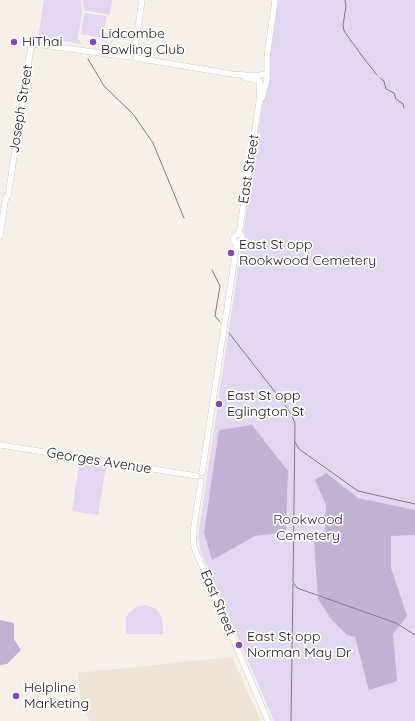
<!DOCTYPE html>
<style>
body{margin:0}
canvas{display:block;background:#f5f0e9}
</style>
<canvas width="415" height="721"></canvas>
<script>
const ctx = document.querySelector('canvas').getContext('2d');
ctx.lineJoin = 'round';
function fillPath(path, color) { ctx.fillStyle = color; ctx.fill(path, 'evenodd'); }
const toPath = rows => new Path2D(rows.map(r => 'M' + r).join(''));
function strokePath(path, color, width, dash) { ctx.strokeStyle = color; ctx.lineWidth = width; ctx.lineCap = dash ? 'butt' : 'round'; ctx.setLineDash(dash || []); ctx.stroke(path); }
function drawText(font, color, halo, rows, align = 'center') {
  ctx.font = font + ' Quicksand,sans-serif'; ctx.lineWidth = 3.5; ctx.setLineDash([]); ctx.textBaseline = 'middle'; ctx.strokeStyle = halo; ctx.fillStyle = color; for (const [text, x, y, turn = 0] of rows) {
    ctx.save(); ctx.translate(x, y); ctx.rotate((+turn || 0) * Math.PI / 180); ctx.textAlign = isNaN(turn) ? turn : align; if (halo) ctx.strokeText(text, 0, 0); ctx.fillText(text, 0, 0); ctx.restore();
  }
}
fillPath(toPath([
 [232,657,261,721,90,721,81,705,78,673]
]), '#eee5d7');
fillPath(toPath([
 [44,0,81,0,82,13,78,39,82,44,38,37],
 [83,0,112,0,110,15,84,10],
 [278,0,415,0,415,721,274,721,201,552,198,537],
 [84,13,106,16,103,38,81,34],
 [79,464,106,467,98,515,72,511],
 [146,605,157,609,160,614,163,625,163,634,126,634,126,618,128,614,138,606]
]), '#e1d7f0');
fillPath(toPath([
 [252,425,288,471,286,532,255,536,212,560,204,533,219,430],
 [326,473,358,498,415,510,415,535,391,536,391,568,407,616,393,634,397,681,369,690,355,637,347,635,332,620,318,599,314,539,325,530,326,505,315,480],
 [0,620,14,623,14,639,21,650,7,664,0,665]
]), '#c0b2d2');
strokePath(toPath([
 [345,0,346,6,343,25,344,31,362,56,377,75],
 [88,59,104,86,133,114,153,143,184,218],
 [380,78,384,81,386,89,394,93,396,99,403,104,404,108],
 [212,270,220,286,215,316,220,322],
 [229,333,279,397,291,414,295,423,293,582,297,588,396,623,415,635],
 [295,442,299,449,358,491,415,504],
 [291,721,293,584]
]), '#82788d', 1);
const secondary = toPath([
 [35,44,129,57],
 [31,47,28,44,29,40,33,40,35,44],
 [134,54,142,0],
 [136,58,232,74,257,76,263,74,266,76],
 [241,75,246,78,259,81],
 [262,98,267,80,267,57,275,0],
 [239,234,259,103,260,82],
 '233.5 239a4.5 4.5 0 1 1 9 0a4.5 4.5 0 1 1-9 0Z',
 [0,236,5,202,6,197,8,196,31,47],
 [0,445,197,476],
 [202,473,237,243],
 [201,481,193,533,194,547,268,721]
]);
strokePath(secondary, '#b8b4ad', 6);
strokePath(secondary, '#fff', 5.5);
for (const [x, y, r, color] of [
 [14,42,4,"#8448be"],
 [93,42,4,"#8448be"],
 [231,253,4,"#8448be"],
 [219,404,4,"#8448be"],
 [239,645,4,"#8448be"],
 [16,696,4,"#8448be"]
]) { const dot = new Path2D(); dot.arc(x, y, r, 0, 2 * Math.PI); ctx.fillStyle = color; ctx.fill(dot); strokePath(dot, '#fff', 1.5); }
drawText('14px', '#1a1816', '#fff', [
 ["Lidcombe",101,34],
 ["Bowling Club",101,50],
 ["HiThai",22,42],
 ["East St opp",239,245],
 ["Rookwood Cemetery",239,261],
 ["East St opp",227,396],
 ["Eglington St",227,412],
 ["East St opp",247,637],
 ["Norman May Dr",247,653],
 ["Helpline",24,688],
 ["Marketing",24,704]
], 'left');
drawText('14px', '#1a1816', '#fff', [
 ["Joseph Street",21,109,-81],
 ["East Street",249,169,-81],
 ["Georges Avenue",99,461,9],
 ["East Street",218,603,67]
]);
drawText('14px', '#3a2550', '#fff', [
 ["Rookwood",308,520],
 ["Cemetery",308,536]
]);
</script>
